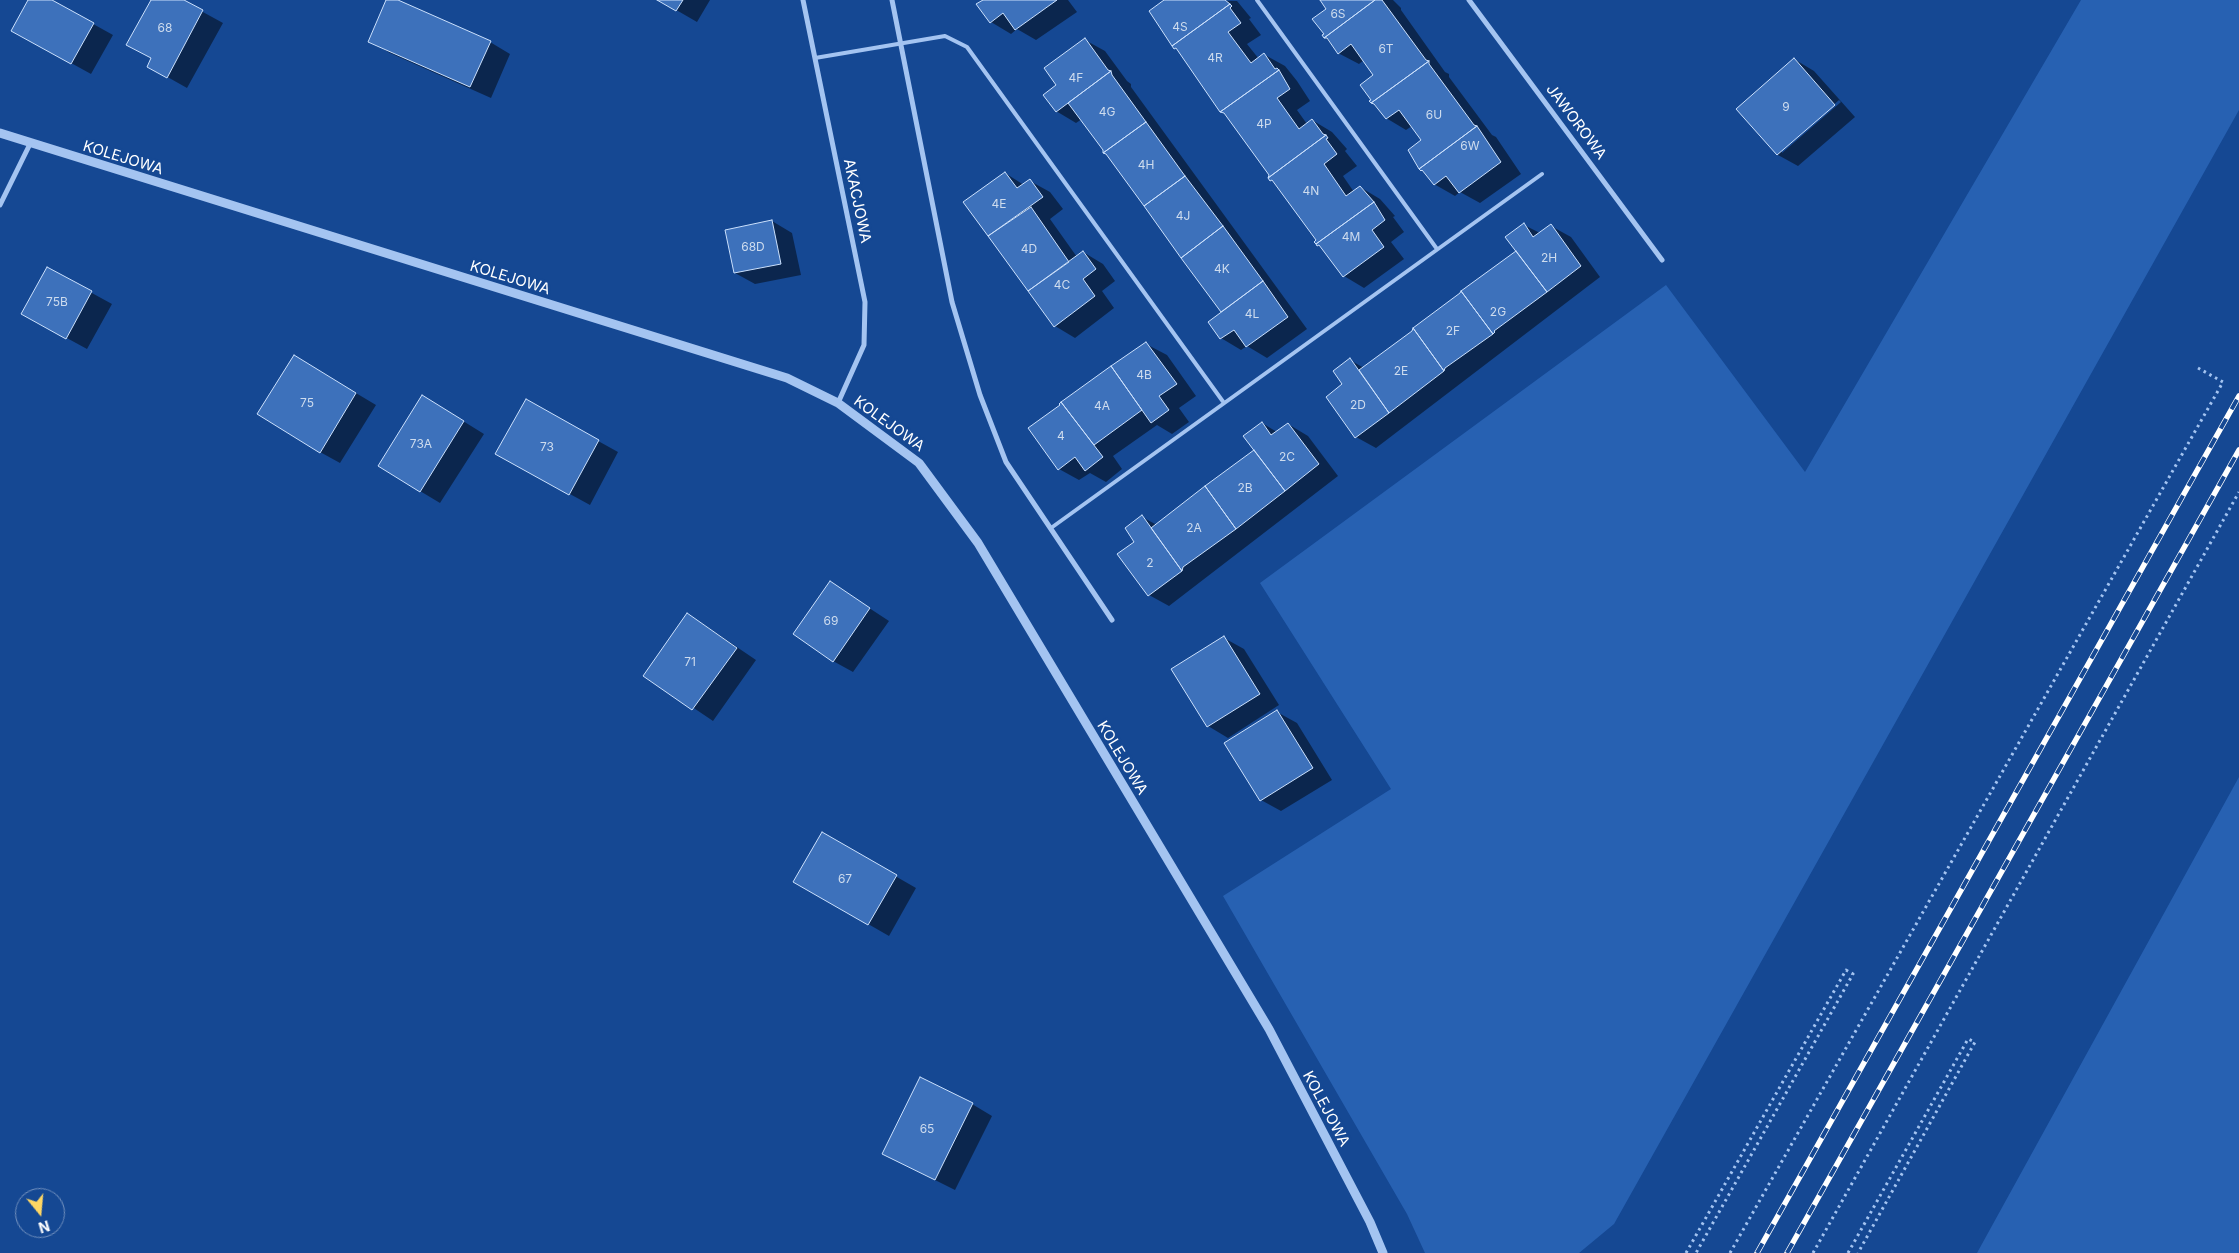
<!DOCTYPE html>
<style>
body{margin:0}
#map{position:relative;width:2239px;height:1253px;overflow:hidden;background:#154893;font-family:Inter,sans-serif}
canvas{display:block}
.north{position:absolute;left:15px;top:1188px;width:50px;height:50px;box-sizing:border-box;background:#154893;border:1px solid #7391be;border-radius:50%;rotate:163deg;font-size:14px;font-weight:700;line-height:20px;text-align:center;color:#fff}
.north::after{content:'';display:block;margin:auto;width:18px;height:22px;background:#ffd764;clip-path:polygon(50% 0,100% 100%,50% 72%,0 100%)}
</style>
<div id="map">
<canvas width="2239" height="1253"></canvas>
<div class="north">N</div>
</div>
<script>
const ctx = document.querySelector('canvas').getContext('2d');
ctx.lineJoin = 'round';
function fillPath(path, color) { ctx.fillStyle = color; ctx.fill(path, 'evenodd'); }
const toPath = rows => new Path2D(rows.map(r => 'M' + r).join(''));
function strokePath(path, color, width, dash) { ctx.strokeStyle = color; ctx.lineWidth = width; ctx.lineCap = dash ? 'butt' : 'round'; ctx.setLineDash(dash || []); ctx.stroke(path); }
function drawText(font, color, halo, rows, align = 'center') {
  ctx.font = font + ' Inter,sans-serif'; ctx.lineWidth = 5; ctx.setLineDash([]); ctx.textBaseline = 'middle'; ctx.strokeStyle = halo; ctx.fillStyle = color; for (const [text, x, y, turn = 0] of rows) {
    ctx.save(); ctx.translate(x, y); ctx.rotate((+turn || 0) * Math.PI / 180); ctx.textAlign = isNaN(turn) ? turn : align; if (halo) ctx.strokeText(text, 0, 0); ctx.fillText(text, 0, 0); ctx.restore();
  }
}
fillPath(toPath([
 [2081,0,2239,0,2239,110,1614,1224,1579,1253,1425,1253,1407,1214,1223,896,1391,789,1260,583,1666,285,1805,472],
 [2239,777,2239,1253,1977,1253]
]), '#2761b2');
fillPath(toPath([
 [30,0,50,0,113,35,91,74,33,42],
 [152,0,181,0,223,23,187,88,148,66,153,59],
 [388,0,395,0,490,42,510,54,491,98,390,53,370,41],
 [659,0,710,0,697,22],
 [985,0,1068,0,1077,12,1036,40,1017,29,1011,34,991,22],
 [1166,0,1237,1,1251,18,1249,19,1261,35,1247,44,1259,59,1265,55,1285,66,1297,81,1310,101,1297,110,1307,124,1312,120,1332,132,1347,149,1345,151,1357,166,1343,176,1354,192,1360,187,1380,199,1395,216,1393,217,1404,232,1391,242,1404,259,1364,288,1344,276,1323,247,1318,245,1318,241,1275,182,1271,180,1269,176,1270,175,1179,50,1175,48],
 [1321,0,1393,0,1401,8,1401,10,1445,72,1449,74,1449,77,1492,135,1496,137,1521,174,1480,203,1460,192,1455,196,1434,184,1422,170,1423,141,1412,126,1406,130,1386,118,1376,105,1375,75,1364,60,1359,64,1338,53,1324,35,1325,34,1328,9],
 [1085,40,1105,51,1127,81,1131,84,1131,87,1307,329,1267,358,1247,346,1241,350,1221,338,1209,322,1223,312,1082,119,1076,123,1056,111,1058,85],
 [1794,59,1814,71,1855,117,1798,166,1778,155,1738,109],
 [1839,100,1841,102,1782,153,1782,150],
 [1005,173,1024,185,1030,181,1050,192,1063,209,1050,219,1077,257,1083,252,1103,264,1115,281,1102,291,1114,308,1075,338,1055,326,965,202],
 [772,221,792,233,801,275,755,284,735,273],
 [1524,225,1540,233,1551,226,1571,237,1600,277,1376,448,1356,437,1344,385,1350,360,1364,368,1518,251],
 [48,269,112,304,87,349,43,325],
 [1146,344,1167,355,1196,396,1179,408,1189,422,1172,434,1157,425,1113,456,1122,469,1106,482,1090,473,1079,480,1059,469,1030,428,1112,367],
 [314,368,376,405,340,463,320,452],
 [526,401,618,452,590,505,517,465],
 [442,408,484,434,440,503,420,491],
 [1262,423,1277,432,1288,424,1308,436,1338,476,1169,606,1149,595,1136,542,1142,517,1157,525,1256,450],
 [831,583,889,621,853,672,833,661],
 [688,614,756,660,713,721,645,675],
 [1224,638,1244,649,1279,705,1228,738,1208,726],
 [1277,712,1297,723,1332,780,1281,811,1261,800],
 [822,834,916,888,889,936,795,882],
 [972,1104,992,1116,955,1190,883,1154]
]), '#0007');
const building = toPath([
 [28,0,52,0,94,23,71,64,11,31,28,0],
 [151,0,184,0,203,10,167,78,147,67,151,58,126,45,151,0],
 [386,0,398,0,491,41,470,87,368,42,386,0],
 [657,0,683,0,676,11,657,0],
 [983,0,1057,0,1015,30,1003,13,990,23,976,4,983,0],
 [1164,0,1225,0,1230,4,1172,46,1149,11,1164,0],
 [1320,0,1375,0,1324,38,1322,35,1324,34,1312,19,1326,9,1320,0],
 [1375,0,1382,0,1426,60,1429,61,1371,103,1369,101,1371,100,1360,85,1373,75,1351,44,1338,54,1327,38,1324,38,1375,0],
 [1230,4,1232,6,1230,8,1241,23,1228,32,1251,63,1264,53,1275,69,1277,68,1279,70,1220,112,1176,48,1174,49,1172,46,1230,4],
 [1085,38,1108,70,1111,71,1056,112,1043,95,1056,85,1044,68,1085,38],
 [1794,58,1835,105,1777,155,1736,109,1794,58],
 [1429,61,1429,64,1474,125,1477,126,1419,169,1408,150,1421,140,1399,110,1386,119,1374,104,1371,103,1429,61],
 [1279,70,1290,89,1277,98,1299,129,1312,119,1323,134,1326,135,1268,178,1269,175,1224,113,1220,112,1279,70],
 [1111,71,1112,75,1146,122,1103,153,1103,150,1068,103,1111,71],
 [1146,122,1185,176,1144,206,1106,154,1103,153,1146,122],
 [1477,126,1501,162,1459,193,1446,176,1434,185,1422,170,1421,171,1419,169,1477,126],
 [1326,135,1328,138,1326,139,1337,154,1324,164,1346,196,1360,186,1374,202,1316,244,1314,242,1316,240,1272,180,1270,181,1268,178,1326,135],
 [1005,172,1017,188,1030,179,1043,197,988,236,963,202,1005,172],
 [1185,176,1223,226,1181,258,1144,206,1185,176],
 [1374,202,1385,220,1372,230,1384,247,1343,277,1319,245,1317,246,1316,244,1374,202],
 [1031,207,1069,262,1028,291,988,236,1031,207],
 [772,220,781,264,734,273,725,230,772,220],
 [1524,223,1533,237,1551,224,1581,266,1547,292,1505,237,1524,223],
 [1223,226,1263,281,1221,312,1181,258,1223,226],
 [1083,251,1096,269,1083,279,1095,296,1054,327,1028,291,1083,251],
 [1516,251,1547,292,1494,331,1495,332,1493,334,1461,291,1516,251],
 [47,267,92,291,66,339,21,314,47,267],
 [1263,281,1288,317,1246,347,1234,330,1220,339,1208,322,1263,281],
 [1461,291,1493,334,1445,368,1444,371,1413,328,1460,293,1461,291],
 [1413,328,1444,371,1389,413,1359,370,1412,331,1413,328],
 [1146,342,1177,384,1159,396,1169,410,1151,423,1111,366,1146,342],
 [294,355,356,393,320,453,257,414,294,355],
 [1350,358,1389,413,1355,438,1326,397,1342,384,1333,371,1350,358],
 [1111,366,1142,410,1094,445,1061,402,1111,366],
 [422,395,464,421,420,492,378,466,422,395],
 [526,399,599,440,569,495,495,454,526,399],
 [1061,402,1103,457,1085,471,1075,457,1058,470,1028,428,1060,405,1059,404,1061,402],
 [1262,422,1271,435,1288,423,1319,464,1285,491,1243,436,1262,422],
 [1254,450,1285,491,1236,529,1205,486,1254,450],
 [1205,486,1236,529,1183,567,1182,571,1151,528,1205,486],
 [1142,515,1182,571,1148,596,1117,554,1134,542,1125,528,1142,515],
 [830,581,870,608,833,662,793,634,830,581],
 [687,613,737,648,692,710,643,676,687,613],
 [1224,636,1260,694,1207,727,1171,669,1224,636],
 [1277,710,1313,768,1260,801,1224,743,1277,710],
 [822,832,897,875,868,925,793,882,822,832],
 [920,1077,973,1103,935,1180,882,1154,920,1077]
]);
fillPath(building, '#3d71bb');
strokePath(building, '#cbe0fc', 1);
strokePath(toPath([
 [1686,1253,1846,970,1853,974,1696,1253],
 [1730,1253,2223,382,2198,368],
 [1813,1253,2239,492],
 [1848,1253,1968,1039,1975,1042,1858,1253]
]), '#a4c4f1', 3, [2.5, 4]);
strokePath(toPath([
 [1257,0,1437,249],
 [815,58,945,36,967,47,1224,403],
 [1051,528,1542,174]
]), '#a4c4f1', 4);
strokePath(toPath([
 [803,0,865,302,864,345,838,403],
 [892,0,952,302,980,395,1006,462,1112,620],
 [1469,0,1662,260],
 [0,205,30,144]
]), '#a4c4f1', 5);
strokePath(toPath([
 [0,133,787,378,838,403,919,463,978,543,1269,1029,1370,1222,1383,1253]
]), '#a4c4f1', 9);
const rail = toPath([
 [1757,1253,2239,396],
 [1787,1253,2239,450]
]);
strokePath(rail, '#fff', 5.5);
strokePath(rail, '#154893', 4, [11]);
drawText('12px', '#cedcee', null, [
 ["6S",1338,14],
 ["4S",1180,27],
 ["68",165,28],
 ["6T",1386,49],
 ["4R",1215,58],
 ["4F",1076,78],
 ["9",1786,107],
 ["4G",1107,112],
 ["6U",1434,115],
 ["4P",1264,124],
 ["6W",1470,146],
 ["4H",1146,165],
 ["4N",1311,191],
 ["4E",999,204],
 ["4J",1183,216],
 ["4M",1351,237],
 ["68D",753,247],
 ["4D",1029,249],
 ["2H",1549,258],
 ["4K",1222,269],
 ["4C",1062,285],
 ["75B",57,302],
 ["2G",1498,312],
 ["4L",1252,314],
 ["2F",1453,331],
 ["2E",1401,371],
 ["4B",1144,375],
 ["75",307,403],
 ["2D",1358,405],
 ["4A",1102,406],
 ["4",1061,436],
 ["73A",421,444],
 ["73",547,447],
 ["2C",1287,457],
 ["2B",1245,488],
 ["2A",1194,528],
 ["2",1150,563],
 ["69",831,621],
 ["71",690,662],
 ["67",845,879],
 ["65",927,1129]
]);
drawText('15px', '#fff', '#154893', [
 ["JAWOROWA",1576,122,53],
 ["KOLEJOWA",123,158,17],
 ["AKACJOWA",857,201,78],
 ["KOLEJOWA",510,278,17],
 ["KOLEJOWA",889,424,36],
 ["KOLEJOWA",1122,758,59],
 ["KOLEJOWA",1326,1109,62]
]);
</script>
